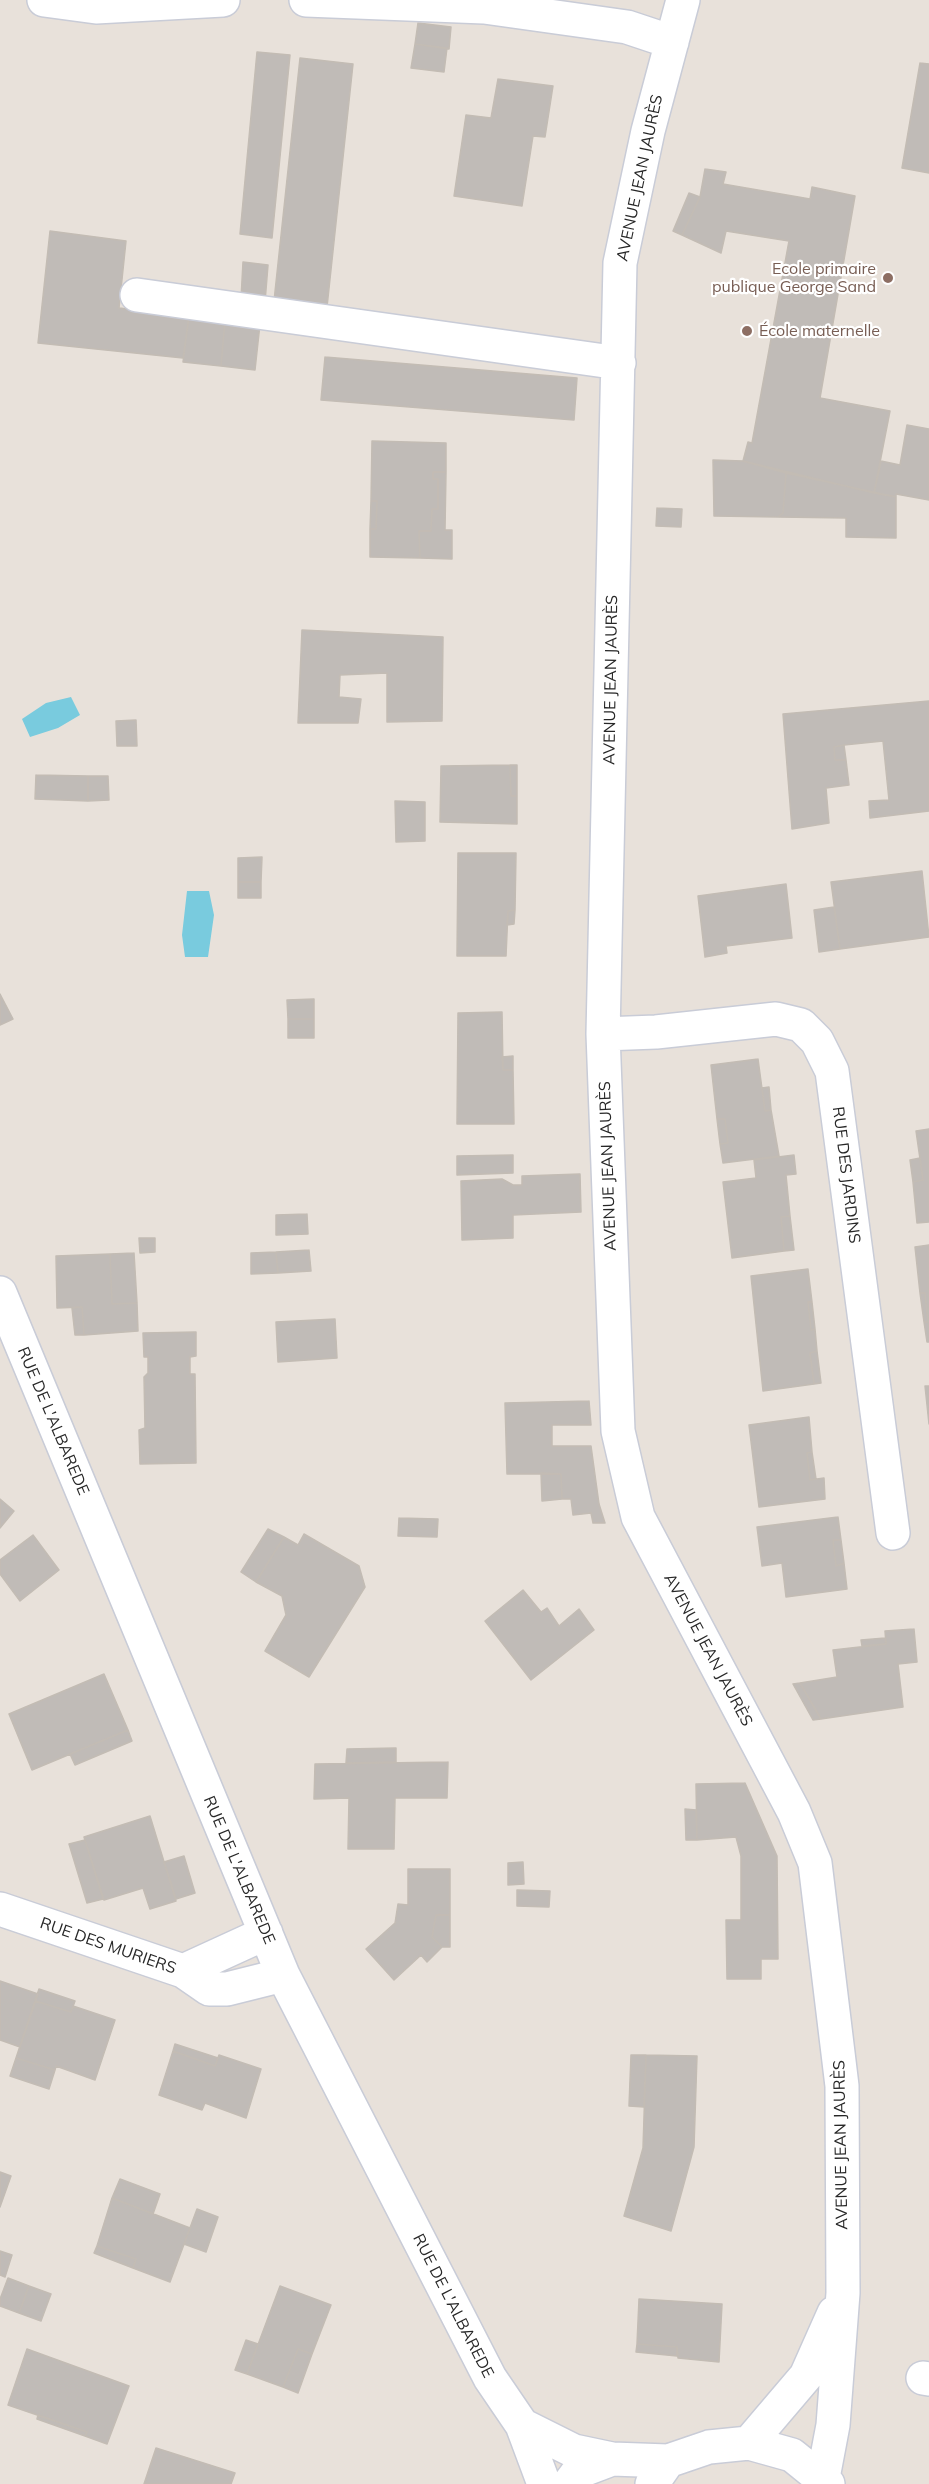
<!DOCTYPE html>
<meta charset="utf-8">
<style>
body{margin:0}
canvas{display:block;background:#e8e1da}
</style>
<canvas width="929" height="2484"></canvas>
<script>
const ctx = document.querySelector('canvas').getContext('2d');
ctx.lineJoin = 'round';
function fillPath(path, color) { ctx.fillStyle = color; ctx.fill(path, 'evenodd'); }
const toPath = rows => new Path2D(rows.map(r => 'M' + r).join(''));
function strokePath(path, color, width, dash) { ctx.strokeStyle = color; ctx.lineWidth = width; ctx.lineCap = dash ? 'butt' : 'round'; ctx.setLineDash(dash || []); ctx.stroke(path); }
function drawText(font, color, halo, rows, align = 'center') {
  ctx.font = font + ' Mulish,sans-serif'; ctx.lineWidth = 4.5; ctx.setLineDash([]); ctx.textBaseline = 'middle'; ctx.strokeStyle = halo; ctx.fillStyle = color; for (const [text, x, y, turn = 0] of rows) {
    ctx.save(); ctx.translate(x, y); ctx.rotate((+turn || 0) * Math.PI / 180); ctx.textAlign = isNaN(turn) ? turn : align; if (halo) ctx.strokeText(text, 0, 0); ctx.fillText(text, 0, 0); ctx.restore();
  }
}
fillPath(toPath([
 [71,697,80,715,58,728,30,737,22,719,46,703],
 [187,891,209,891,214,915,208,957,185,957,182,935]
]), '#79cbde');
const building = toPath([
 [418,23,451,27,449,49,415,44,418,23],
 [415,44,447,48,444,72,411,68,415,44],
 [257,52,290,55,272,238,240,234,257,52],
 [300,58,353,64,327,307,274,301,300,58],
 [920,63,929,64,929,173,902,168,920,63],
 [498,79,553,86,545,137,533,136,522,206,454,196,466,115,491,118,498,79],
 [705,169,726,172,723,184,810,199,812,187,855,196,820,398,890,411,874,493,743,461,748,442,752,443,789,241,726,231,721,253,682,235,700,197,705,169],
 [689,193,700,197,682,235,673,231,689,193],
 [50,231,126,241,119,308,189,316,183,358,38,343,50,231],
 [243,262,268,265,265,302,241,299,243,262],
 [189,316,225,320,221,366,183,362,189,316],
 [225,320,260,324,255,370,221,366,225,320],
 [325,357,577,378,574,420,321,400,325,357],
 [907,425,929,429,929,500,896,494,896,497,874,493,881,461,900,465,907,425],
 [372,441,446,443,446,472,433,472,433,479,438,479,438,509,432,509,431,531,419,531,420,558,370,557,370,529,376,529,377,501,371,501,372,441],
 [713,460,743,461,786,473,783,513,778,517,714,516,713,460],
 [433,472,446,472,445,530,452,530,452,559,420,558,419,531,431,531,432,509,438,509,438,479,433,479,433,472],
 [786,473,896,497,896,538,846,537,846,518,778,517,783,513,786,473],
 [371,501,377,501,376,529,370,529,371,501],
 [657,508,682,509,681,527,656,526,657,508],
 [302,630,443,637,442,721,387,722,387,673,340,675,339,697,361,699,358,723,298,723,302,630],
 [929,701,929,811,870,818,869,801,889,800,883,741,844,745,834,747,835,760,846,760,849,785,826,788,829,823,792,829,783,714,929,701],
 [136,720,137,746,117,746,116,721,136,720],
 [844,745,846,760,835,760,834,747,844,745],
 [510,765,511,796,517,796,517,824,440,822,441,766,510,765],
 [510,765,517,765,517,796,511,796,510,765],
 [36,775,88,776,88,801,35,799,36,775],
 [88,776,108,776,109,800,88,801,88,776],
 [395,801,425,802,425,841,396,842,395,801],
 [458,853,516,853,515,910,508,911,506,956,457,956,458,853],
 [262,857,261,882,238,882,238,858,262,857],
 [922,871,929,937,840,949,831,882,922,871],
 [238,882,261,882,261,898,238,898,238,882],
 [786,884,792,938,726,946,727,953,705,957,698,896,786,884],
 [834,907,840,949,819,952,814,910,834,907],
 [515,910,514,924,507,925,508,911,515,910],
 [0,994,13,1019,0,1025,0,994],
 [314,999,314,1019,288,1019,287,1000,314,999],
 [502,1012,503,1070,513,1070,514,1124,457,1124,458,1013,502,1012],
 [288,1019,314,1019,314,1038,288,1038,288,1019],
 [513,1056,513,1070,503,1070,502,1057,513,1056],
 [758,1059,765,1111,771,1110,779,1156,723,1163,720,1144,728,1143,725,1119,717,1119,711,1065,758,1059],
 [769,1087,771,1110,765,1111,762,1088,769,1087],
 [717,1119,725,1119,728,1143,720,1144,717,1119],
 [929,1129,929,1222,917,1223,913,1182,923,1180,916,1131,929,1129],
 [513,1155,513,1173,457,1175,457,1156,513,1155],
 [794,1155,796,1174,786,1175,790,1216,781,1217,784,1251,732,1258,723,1182,756,1178,754,1160,794,1155],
 [920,1158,923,1180,913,1182,910,1160,920,1158],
 [580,1174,581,1212,513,1215,513,1238,462,1240,461,1181,502,1179,513,1185,522,1185,522,1176,580,1174],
 [307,1214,308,1234,276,1235,276,1215,307,1214],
 [790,1216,794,1250,784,1251,781,1217,790,1216],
 [139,1238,155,1238,155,1252,140,1253,139,1238],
 [929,1245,929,1342,927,1342,924,1322,928,1322,925,1293,920,1293,915,1247,929,1245],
 [309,1250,311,1271,278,1273,276,1252,309,1250],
 [276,1252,278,1273,251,1274,251,1253,276,1252],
 [134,1253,137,1303,112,1304,110,1254,134,1253],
 [110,1254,112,1304,137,1303,138,1331,84,1335,82,1307,57,1308,56,1256,110,1254],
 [808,1269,812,1302,808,1302,811,1330,815,1329,817,1351,810,1353,814,1384,763,1391,751,1276,808,1269],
 [920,1293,925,1293,928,1322,924,1322,920,1293],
 [808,1302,812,1302,815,1329,811,1330,808,1302],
 [82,1307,84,1335,75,1335,72,1308,82,1307],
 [335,1319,337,1358,278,1362,276,1322,335,1319],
 [196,1332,196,1356,190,1357,190,1374,195,1374,196,1463,140,1464,139,1430,145,1428,144,1377,148,1373,148,1357,144,1357,143,1333,196,1332],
 [817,1351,821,1383,814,1384,810,1353,817,1351],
 [925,1386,929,1386,929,1424,925,1386],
 [589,1401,591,1425,552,1425,552,1446,591,1446,599,1504,605,1523,593,1523,591,1513,573,1515,571,1499,562,1499,561,1474,507,1474,505,1403,589,1401],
 [809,1417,812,1452,807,1453,810,1480,824,1478,825,1499,759,1507,749,1425,809,1417],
 [812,1452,816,1479,810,1480,807,1453,812,1452],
 [541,1473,561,1474,562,1499,542,1501,541,1473],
 [0,1499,14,1511,0,1528,0,1499],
 [838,1517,841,1540,833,1540,836,1566,844,1563,847,1589,786,1597,782,1563,762,1566,757,1527,838,1517],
 [399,1518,438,1519,437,1537,398,1536,399,1518],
 [268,1529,284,1537,256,1582,241,1572,268,1529],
 [304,1534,359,1566,365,1587,309,1677,265,1651,286,1615,282,1596,256,1582,284,1537,298,1545,304,1534],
 [33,1535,59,1570,20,1601,0,1574,0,1560,33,1535],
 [833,1540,841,1540,844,1563,836,1566,833,1540],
 [523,1590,541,1612,547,1608,559,1626,579,1609,594,1630,531,1680,485,1621,523,1590],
 [914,1629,917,1662,898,1664,903,1707,821,1719,800,1683,837,1677,833,1650,886,1644,885,1631,914,1629],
 [885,1638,886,1644,862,1646,861,1640,885,1638],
 [104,1674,128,1730,32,1770,9,1714,104,1674],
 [800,1683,821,1719,813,1720,793,1684,800,1683],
 [128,1730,132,1741,75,1765,70,1754,128,1730],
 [396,1748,396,1762,346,1763,347,1749,396,1748],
 [448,1762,447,1798,395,1798,394,1849,348,1849,349,1798,314,1799,315,1764,448,1762],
 [745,1783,777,1856,778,1959,761,1959,761,1979,727,1979,726,1920,741,1920,741,1856,736,1837,697,1840,696,1784,745,1783],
 [685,1809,696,1810,697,1840,686,1840,685,1809],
 [150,1816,176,1901,150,1909,143,1888,104,1900,84,1837,150,1816],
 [85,1840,103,1899,87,1903,69,1844,85,1840],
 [184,1856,195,1893,176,1899,164,1862,184,1856],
 [523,1862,524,1884,508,1885,508,1863,523,1862],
 [408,1869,450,1869,450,1915,436,1915,432,1937,442,1947,427,1962,421,1955,394,1980,366,1949,395,1923,398,1904,408,1905,408,1869],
 [517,1890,550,1891,549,1907,517,1906,517,1890],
 [436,1915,450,1915,450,1947,442,1947,432,1937,436,1915],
 [0,1981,38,1994,20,2047,0,2040,0,1981],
 [39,1989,75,2001,71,2012,35,2001,39,1989],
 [35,2001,71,2012,73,2006,115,2020,95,2080,56,2066,55,2070,16,2058,35,2001],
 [175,2044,218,2058,215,2066,173,2051,175,2044],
 [173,2051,215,2066,219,2055,261,2069,246,2118,205,2103,202,2110,159,2095,173,2051],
 [631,2055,646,2055,644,2107,629,2106,631,2055],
 [646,2055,697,2056,694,2147,671,2231,624,2216,643,2148,646,2055],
 [16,2058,55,2070,49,2089,10,2076,16,2058],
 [0,2172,11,2176,0,2207,0,2172],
 [120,2179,160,2194,153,2214,112,2198,120,2179],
 [112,2198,190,2228,170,2282,133,2268,136,2259,97,2246,112,2198],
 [197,2209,218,2217,206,2252,184,2244,197,2209],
 [97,2246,136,2259,133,2268,94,2253,97,2246],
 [0,2251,12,2255,5,2277,0,2275,0,2251],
 [8,2278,29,2286,19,2313,0,2306,0,2299,8,2278],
 [29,2286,51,2294,41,2321,19,2313,29,2286],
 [280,2286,331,2305,312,2354,298,2349,283,2387,247,2374,280,2286],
 [639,2299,722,2304,719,2362,678,2358,677,2347,637,2344,639,2299],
 [246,2340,258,2344,247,2374,235,2370,246,2340],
 [637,2344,677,2347,677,2356,636,2352,637,2344],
 [27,2349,129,2386,107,2444,85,2436,87,2432,8,2405,27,2349],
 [298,2349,312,2354,298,2393,283,2387,298,2349],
 [38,2415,87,2432,85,2436,37,2419,38,2415],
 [156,2448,235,2473,231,2484,144,2484,156,2448]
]);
fillPath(building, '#c0bbb7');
strokePath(building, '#c3bcb4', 1.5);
const minor = toPath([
 [44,0,96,7,223,0],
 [306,0,484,7,627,27,672,42],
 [683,0,648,131,620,263,603,1034,618,1431,638,1517,794,1812,815,1863,842,2086,843,2293,833,2425,823,2478],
 [137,295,619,363],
 [603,1034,656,1032,776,1019,801,1025,817,1041,832,1071,893,1533],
 [0,1293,283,1975,490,2378,522,2425,544,2484],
 [0,1909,183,1971,209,1989,227,1989,283,1975],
 [183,1971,266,1933],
 [923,2378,929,2379],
 [522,2425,574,2451,612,2459,668,2461],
 [749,2443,806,2376,834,2313],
 [569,2484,578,2472,612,2459],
 [652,2484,668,2461,709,2447,749,2443,792,2455,828,2484]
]);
strokePath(minor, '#c9ccd7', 36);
strokePath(minor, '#fff', 33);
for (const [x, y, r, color] of [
 [888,278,6,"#8d6e63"],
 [747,331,6,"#8d6e63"]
]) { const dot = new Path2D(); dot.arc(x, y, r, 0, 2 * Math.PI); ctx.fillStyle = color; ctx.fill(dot); strokePath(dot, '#fff', 2); }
drawText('16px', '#272727', '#fff', [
 ["AVENUE JEAN JAURÈS",640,178,-78],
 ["AVENUE JEAN JAURÈS",611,680,-89],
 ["AVENUE JEAN JAURÈS",608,1166,-92],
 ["RUE DES JARDINS",846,1175,83],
 ["RUE DE L'ALBAREDE",53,1421,67],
 ["AVENUE JEAN JAURÈS",708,1650,62],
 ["RUE DE L'ALBAREDE",239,1870,67],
 ["RUE DES MURIERS",108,1946,19],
 ["AVENUE JEAN JAURÈS",841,2145,-91],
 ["RUE DE L'ALBAREDE",453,2306,63]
]);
drawText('16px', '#785e54', '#fff', [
 ["Ecole primaire",876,269],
 ["publique George Sand",876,287],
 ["École maternelle",759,331,"left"]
], 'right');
</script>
